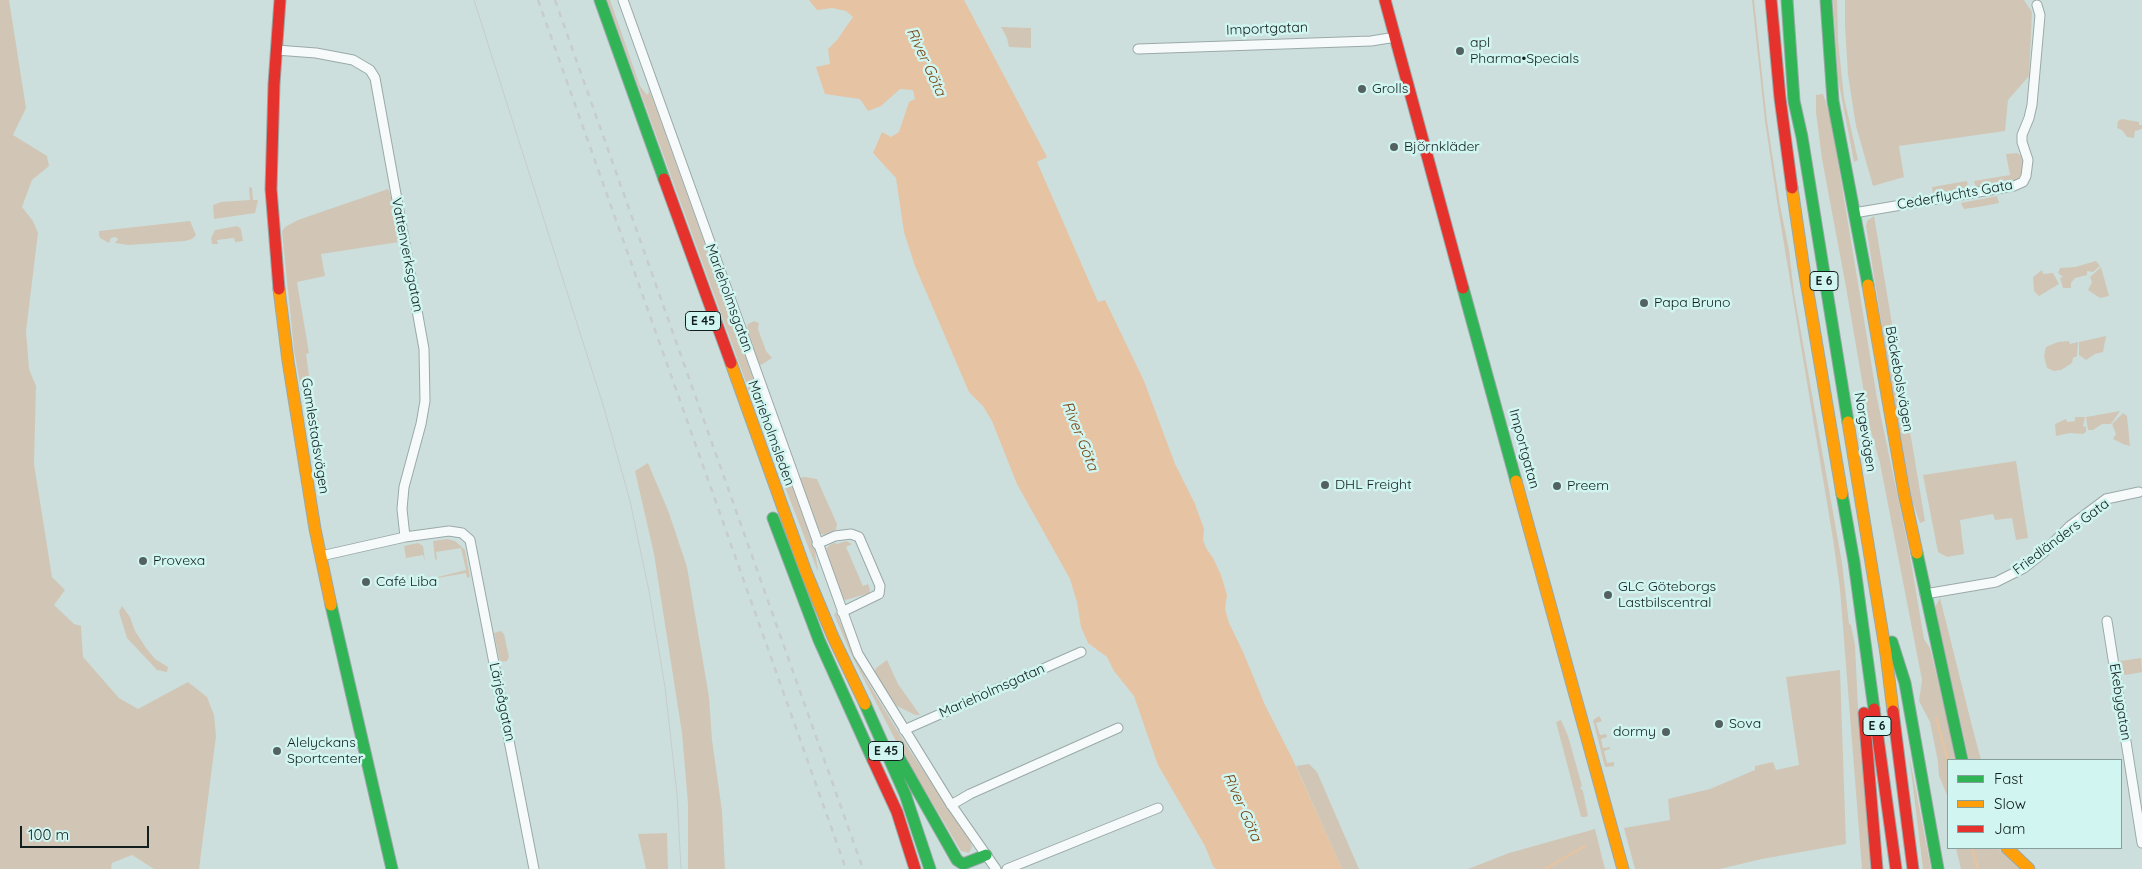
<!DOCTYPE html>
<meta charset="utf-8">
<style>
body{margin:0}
#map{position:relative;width:2142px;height:869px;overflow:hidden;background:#ccdfdd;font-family:Quicksand,sans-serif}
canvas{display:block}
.legend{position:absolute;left:1947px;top:759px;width:175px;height:90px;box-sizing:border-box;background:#d1f5f0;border:1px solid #859f9c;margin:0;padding:6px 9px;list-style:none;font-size:15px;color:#121f1e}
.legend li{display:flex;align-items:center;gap:10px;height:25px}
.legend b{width:25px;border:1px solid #859f9c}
.scale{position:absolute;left:20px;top:826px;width:129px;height:22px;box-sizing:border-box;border:2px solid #121f1e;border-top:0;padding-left:6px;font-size:15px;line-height:18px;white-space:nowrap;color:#121f1e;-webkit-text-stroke:4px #d1f5f0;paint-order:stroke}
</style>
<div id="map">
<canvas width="2142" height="869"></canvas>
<ul class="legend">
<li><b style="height:6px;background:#30b455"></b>Fast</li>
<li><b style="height:6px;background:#ff9f0a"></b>Slow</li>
<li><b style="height:6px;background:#e5322d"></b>Jam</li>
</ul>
<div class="scale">100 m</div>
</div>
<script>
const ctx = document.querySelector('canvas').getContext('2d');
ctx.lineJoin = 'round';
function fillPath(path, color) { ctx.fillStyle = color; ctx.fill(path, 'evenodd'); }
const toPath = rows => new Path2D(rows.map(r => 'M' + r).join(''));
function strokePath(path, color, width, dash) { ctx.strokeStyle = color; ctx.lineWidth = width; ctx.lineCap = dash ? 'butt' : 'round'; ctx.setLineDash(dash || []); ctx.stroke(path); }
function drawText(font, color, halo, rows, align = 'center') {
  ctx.font = font + ' Quicksand,sans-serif'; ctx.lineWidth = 5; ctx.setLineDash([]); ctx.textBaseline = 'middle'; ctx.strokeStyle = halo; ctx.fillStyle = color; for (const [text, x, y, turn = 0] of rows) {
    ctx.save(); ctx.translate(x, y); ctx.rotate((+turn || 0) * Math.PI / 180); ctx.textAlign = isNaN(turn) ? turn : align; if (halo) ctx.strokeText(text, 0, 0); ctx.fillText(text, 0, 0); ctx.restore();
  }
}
fillPath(toPath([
 [0,0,9,0,26,108,13,135,47,156,49,166,32,180,22,207,33,221,38,233,26,331,29,369,36,386,34,464,52,577,65,590,54,605,74,624,81,626,83,657,119,698,138,709,188,682,207,697,214,715,216,736,199,869,154,869,132,855,112,863,111,869,0,869],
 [607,0,610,0,640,86,647,95,649,92,648,86,815,550,818,572,771,451],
 [1752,0,1754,0,1767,121,1780,205,1789,250,1794,293,1842,563,1849,624,1851,625,1855,645,1858,708,1872,869,1862,869,1840,589,1833,539,1778,208,1765,121],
 [1833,0,1837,0,1838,40,1844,97,1858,160,1854,162,1838,79],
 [1845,0,2024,0,2032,12,2029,76,2008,100,2005,131,1899,146,1904,177,1873,186,1856,126,1848,75,1845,26],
 [1001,27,1031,28,1031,48,1009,47,1007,38],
 [1823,94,1830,114,1877,398,1909,550,1924,639,1930,648,1957,760,1948,760,1948,797,1939,776,1938,762,1930,722,1919,701,1922,680,1880,463,1870,428,1846,287,1822,159,1816,112,1816,95],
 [2122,119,2139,122,2139,125,2142,125,2142,129,2135,131,2134,138,2127,137,2122,130,2117,128,2118,121],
 [2017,153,2023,157,2023,172,2017,180,1976,187,1974,181,2010,175,2006,154],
 [1967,181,1968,187,1963,190,1933,193,1932,187],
 [249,187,252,188,253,200,258,200,255,213,214,219,213,205,221,202,250,200],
 [388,189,390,193,399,242,321,254,325,276,297,282,309,353,306,354,315,418,318,418,319,421,307,424,294,350,282,231,285,227,298,220],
 [1997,196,1999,203,1978,207,1964,209,1961,203],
 [1874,216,1925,521,1920,523,1911,498,1900,441,1866,226,1867,221],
 [190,221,196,235,192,239,185,241,128,245,115,243,118,239,115,237,111,238,109,243,100,238,99,235,99,231],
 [237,226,241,229,243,241,235,242,234,238,217,240,218,244,212,244,211,238,215,230],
 [2096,261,2100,266,2093,272,2087,271,2087,275,2075,278,2071,283,2071,288,2063,288,2060,278,2063,277,2058,273,2060,268,2075,267],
 [2101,267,2109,296,2100,298,2088,290,2092,282,2090,277],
 [2042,270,2043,274,2053,273,2059,284,2039,296,2034,291,2033,277],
 [754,321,759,323,758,329,766,351,772,358,761,365,759,364,747,329,748,324],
 [2106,336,2103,352,2095,354,2086,360,2079,355,2079,342],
 [2069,341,2070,344,2078,342,2077,356,2073,358,2072,363,2061,370,2054,371,2047,368,2044,356,2046,347,2058,342],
 [2120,411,2111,424,2102,424,2093,430,2088,430,2086,417],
 [2123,413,2127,416,2130,446,2123,444,2113,439,2116,434,2112,424],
 [2075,417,2085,417,2083,426,2086,427,2086,432,2083,434,2070,433,2056,436,2055,424,2066,419,2067,422,2075,421],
 [2016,461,2028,538,2016,540,2012,518,1995,520,1993,514,1960,520,1964,554,1947,557,1938,552,1923,475],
 [648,463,669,513,687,567,709,697,712,740,722,811,725,869,688,869,688,804,682,733,654,554,635,471],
 [805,477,817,479,837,524,836,530,825,535,819,533,799,478],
 [447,539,455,541,465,550,470,577,467,578,466,573,426,580,466,570,461,548,436,552,437,560,435,559,433,541],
 [846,541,852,544,846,547,863,586,868,584,870,590,869,593,846,600,842,598,827,556,826,549,831,544,835,543,837,544],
 [418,543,423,546,425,561,423,555,406,558,404,546],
 [1940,598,1973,730,1981,760,1969,760,1935,607],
 [122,606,130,617,135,631,146,648,155,659,168,667,167,672,157,670,127,638,119,612],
 [836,613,866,679,906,745,970,840,972,847,969,853,961,851,898,745,851,654,834,614],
 [501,631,504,634,509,657,507,661,500,662,494,633],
 [2141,658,2142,672,2126,675,2121,673,2120,661],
 [887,660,898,684,920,715,915,715,897,706,874,673,876,668],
 [1840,670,1846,844,1762,859,1720,869,1635,869,1624,828,1670,820,1668,799,1710,789,1755,770,1755,766,1773,762,1776,770,1799,765,1786,677],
 [1599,716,1602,721,1596,723,1600,735,1606,734,1607,737,1601,739,1603,748,1610,747,1610,749,1604,751,1607,763,1614,762,1614,766,1605,767,1593,720],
 [1561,720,1568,736,1582,786,1580,788,1583,791,1588,816,1585,817,1581,817,1556,722],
 [1909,754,1931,869,1923,869],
 [1309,764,1317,772,1359,869,1342,869,1296,766],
 [1595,829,1605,869,1468,869,1509,853],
 [667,833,668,869,646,869,638,834],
 [1956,848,1998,848,2019,869,1961,869]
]), '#d1c6b5');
fillPath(toPath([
 [809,0,964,0,1047,157,1037,162,1098,302,1105,300,1144,381,1175,464,1195,504,1204,529,1203,540,1206,548,1213,558,1221,575,1227,595,1225,609,1229,623,1243,652,1265,705,1292,758,1342,869,1216,869,1213,866,1205,846,1158,765,1134,696,1114,671,1107,657,1088,643,1081,627,1077,602,1070,579,1017,484,992,421,983,406,969,392,915,266,904,232,896,178,873,153,882,132,891,137,899,132,909,102,915,99,913,90,900,89,881,106,868,111,860,99,825,94,816,67,830,64,828,49,837,40,853,17,846,11,832,8,817,10]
]), '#e5c3a3');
strokePath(toPath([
 [1936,718,1948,761],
 [1972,848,1978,869],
 [1545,869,1585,846]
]), '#e5c3a3', 2.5);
const street = toPath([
 [623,0,858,654,950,803,996,869],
 [1138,49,1371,41,1396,37],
 [276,50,316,53,353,60,370,70,375,78,424,349,425,401,421,424,404,487,402,509,405,537],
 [1854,213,2014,186,2023,182,2026,176,2028,160,2022,142,2022,135,2029,118,2032,105,2040,15,2037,5],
 [817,544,835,536,851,534,859,537,880,586,879,594,842,612],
 [321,556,405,537,449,531,462,533,470,540,534,869],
 [1925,594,1996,582,2024,568,2043,553,2070,526,2106,499,2139,492],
 [2107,621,2142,843],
 [904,730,1081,652],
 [951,805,970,794,1118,728],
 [1007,869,1158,808]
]);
const fast = toPath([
 [600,0,664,179],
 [1787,0,1794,101,1802,137,1848,422],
 [1826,0,1833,101,1868,285],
 [1463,288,1516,481],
 [1842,494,1854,562,1874,709],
 [773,518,819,640,873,760],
 [1917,553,1962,760],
 [331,605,392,869],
 [1892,642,1905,683,1938,869],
 [865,704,905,794,930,869],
 [898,756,957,860,963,864,986,855]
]);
const slow = toPath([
 [1792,188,1803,263,1842,494],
 [1868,285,1904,493,1917,553],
 [279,289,288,361,315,529,331,605],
 [731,363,806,572,833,637,865,704],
 [1848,422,1886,654,1893,711],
 [1516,481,1623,869],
 [2007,848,2029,869]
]);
const jam = toPath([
 [1385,0,1463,288],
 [1771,0,1780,98,1792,188],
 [664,179,731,363],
 [279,289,271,189,274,84,280,0],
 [1874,709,1896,869],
 [1893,711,1913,869],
 [1864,713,1877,869],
 [873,760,897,812,915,869]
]);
strokePath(street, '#9aa9a8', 11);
strokePath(fast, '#9aa9a8', 13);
strokePath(slow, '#9aa9a8', 13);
strokePath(jam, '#9aa9a8', 13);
strokePath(street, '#f7fafa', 9);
strokePath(fast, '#30b455', 11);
strokePath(slow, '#ff9f0a', 11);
strokePath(jam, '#e5322d', 11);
strokePath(toPath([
 [474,0,604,408,630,501,649,591,665,687,677,794,681,869]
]), '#c7cccc', 1);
strokePath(toPath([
 [538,0,846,869],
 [555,0,863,869]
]), '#c7cccc', 2.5, [6, 6]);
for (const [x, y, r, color] of [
 [1460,51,5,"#536261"],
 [1362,89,5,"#536261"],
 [1394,147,5,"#536261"],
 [1644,303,5,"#536261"],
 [1325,485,5,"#536261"],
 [1557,486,5,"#536261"],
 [143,561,5,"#536261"],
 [366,582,5,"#536261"],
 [1608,595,5,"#536261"],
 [1719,724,5,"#536261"],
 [1666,732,5,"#536261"],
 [277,751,5,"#536261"]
]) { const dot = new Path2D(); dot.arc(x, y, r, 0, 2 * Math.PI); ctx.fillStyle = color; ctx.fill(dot); strokePath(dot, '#d1f5f0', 2); }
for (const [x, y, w] of [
 [1824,281,28],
 [703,321,35],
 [1877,726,28],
 [886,751,35]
]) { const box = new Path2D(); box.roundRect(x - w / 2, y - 9.5, w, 19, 4); ctx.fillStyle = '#d1f5f0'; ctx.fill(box); strokePath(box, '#121f1e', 1); }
drawText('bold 12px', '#121f1e', null, [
 ["E 6",1824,281],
 ["E 45",703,321],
 ["E 6",1877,726],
 ["E 45",886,751]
]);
drawText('14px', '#121f1e', '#d1f5f0', [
 ["Importgatan",1267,29,-2],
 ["Cederflychts Gata",1955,195,-10],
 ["Vattenverksgatan",407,255,79],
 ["Marieholmsgatan",729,298,70],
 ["Bäckebolsvägen",1899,379,80],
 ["Norgevägen",1865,432,81],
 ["Marieholmsleden",771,433,70],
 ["Gamlestadsvägen",315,436,81],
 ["Importgatan",1524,449,75],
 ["Friedländers Gata",2061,537,-37],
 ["Marieholmsgatan",992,691,-24],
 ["Lärjeågatan",502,702,78],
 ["Ekebygatan",2120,702,81]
]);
drawText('14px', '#121f1e', '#d1f5f0', [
 ["apl",1470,43],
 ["Pharma•Specials",1470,59],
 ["Grolls",1372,89],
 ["Björnkläder",1404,147],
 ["Papa Bruno",1654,303],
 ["DHL Freight",1335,485],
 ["Preem",1567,486],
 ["Provexa",153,561],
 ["Café Liba",376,582],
 ["GLC Göteborgs",1618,587],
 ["Lastbilscentral",1618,603],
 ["Sova",1729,724],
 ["dormy",1656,732,"right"],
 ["Alelyckans",287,743],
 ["Sportcenter",287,759]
], 'left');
drawText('italic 15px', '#794411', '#d1f5f0', [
 ["River Göta",926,62,65],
 ["River Göta",1080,436,68],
 ["River Göta",1242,807,66]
]);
</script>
